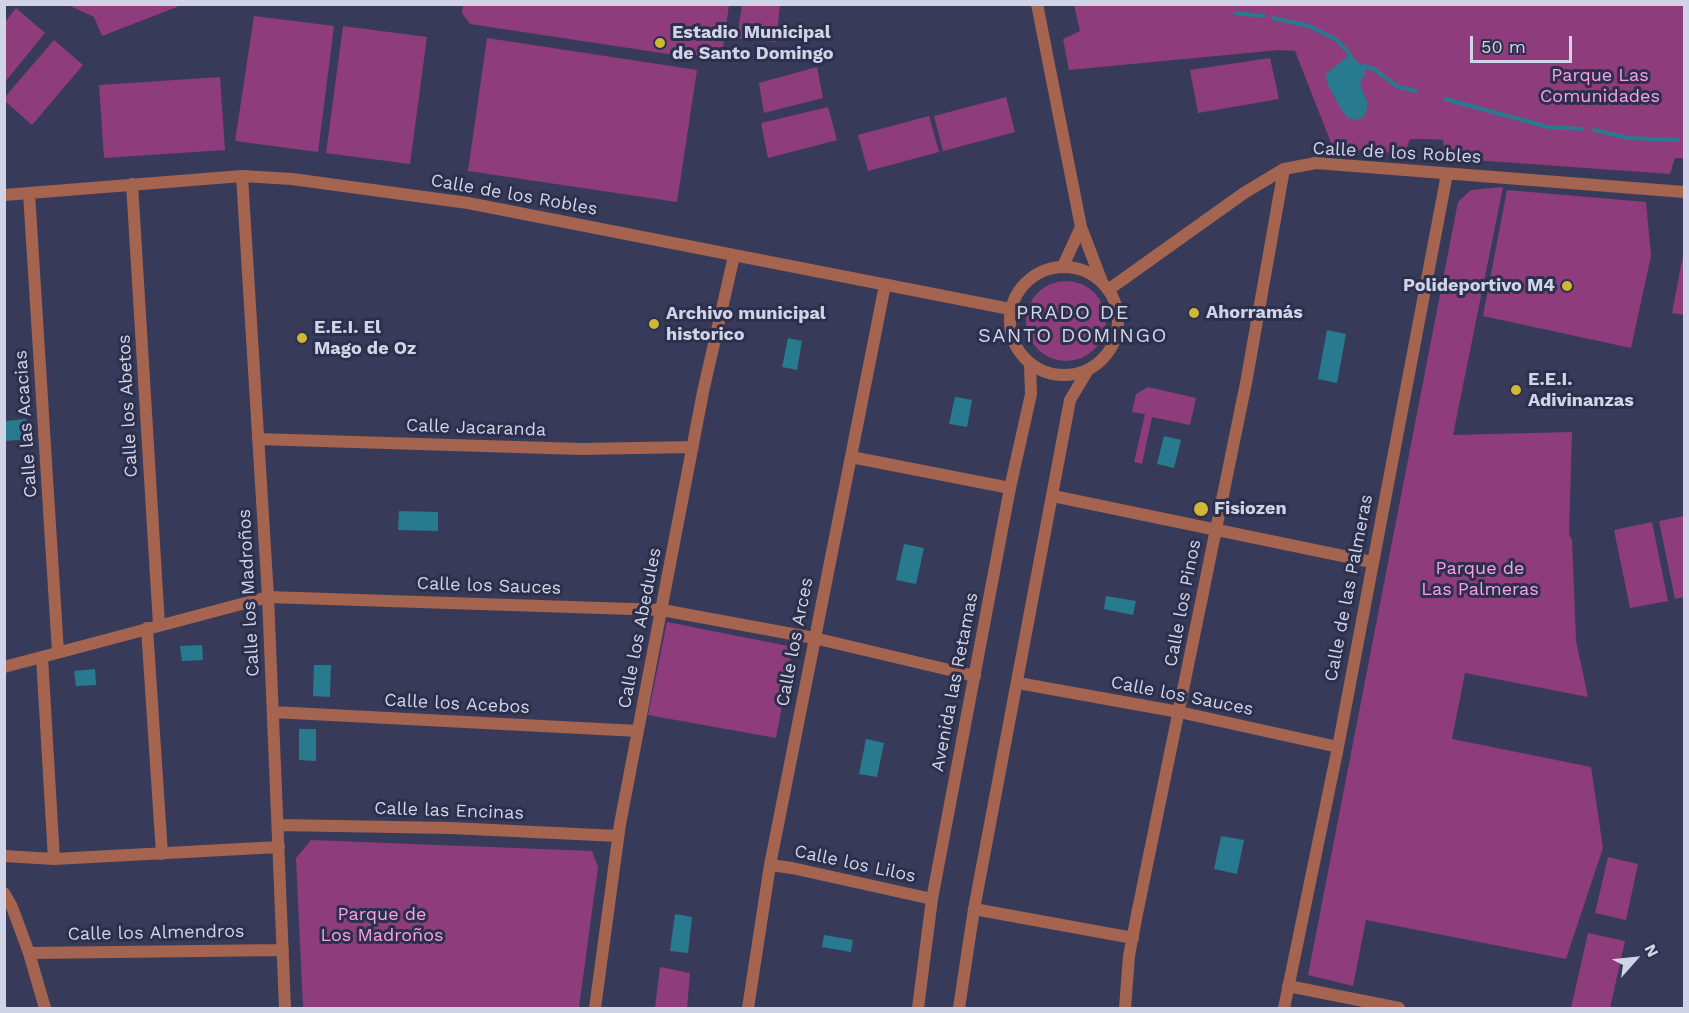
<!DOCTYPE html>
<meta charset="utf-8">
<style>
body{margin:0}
#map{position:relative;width:1689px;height:1013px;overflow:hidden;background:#373b59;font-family:"Work Sans",sans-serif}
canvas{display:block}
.frame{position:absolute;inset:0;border:6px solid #d1d4e7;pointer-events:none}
.north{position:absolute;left:1605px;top:929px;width:60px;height:60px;-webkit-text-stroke:4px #2d304d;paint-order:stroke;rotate:63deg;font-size:16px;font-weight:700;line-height:24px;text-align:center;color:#d1d4e7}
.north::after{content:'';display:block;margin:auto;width:21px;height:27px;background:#d1d4e7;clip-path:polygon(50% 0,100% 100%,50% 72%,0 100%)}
.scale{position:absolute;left:1470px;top:36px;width:102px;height:27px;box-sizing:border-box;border:3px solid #d1d4e7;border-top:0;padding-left:8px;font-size:18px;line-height:21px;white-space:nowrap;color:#d1d4e7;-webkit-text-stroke:4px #2d304d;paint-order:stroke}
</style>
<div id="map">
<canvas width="1689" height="1013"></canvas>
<div class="frame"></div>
<div class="north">N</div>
<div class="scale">50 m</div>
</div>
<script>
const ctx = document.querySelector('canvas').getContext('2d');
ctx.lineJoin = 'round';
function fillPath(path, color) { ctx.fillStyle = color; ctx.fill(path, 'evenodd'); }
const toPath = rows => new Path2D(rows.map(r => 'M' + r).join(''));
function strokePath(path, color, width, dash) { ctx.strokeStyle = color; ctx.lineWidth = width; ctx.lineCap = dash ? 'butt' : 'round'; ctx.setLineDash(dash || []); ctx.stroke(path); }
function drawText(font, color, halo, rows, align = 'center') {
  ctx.font = font + ' "Work Sans",sans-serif'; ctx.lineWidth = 6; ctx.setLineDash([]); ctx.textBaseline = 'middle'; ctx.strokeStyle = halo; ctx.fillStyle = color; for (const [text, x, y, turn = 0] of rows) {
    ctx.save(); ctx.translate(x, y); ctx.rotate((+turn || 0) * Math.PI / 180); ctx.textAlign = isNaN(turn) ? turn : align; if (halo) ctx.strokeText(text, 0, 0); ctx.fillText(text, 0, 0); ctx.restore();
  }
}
fillPath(toPath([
 [463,4,729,4,729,5,721,62,470,24,462,13],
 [68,5,68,4,182,5,102,36,94,17],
 [742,5,780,5,776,42,737,38],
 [1074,5,1684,5,1684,158,1675,158,1670,174,1445,158,1443,140,1426,139,1410,139,1404,154,1333,148,1295,51,1279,50,1069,70,1063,39,1080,31],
 [16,8,45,33,5,82,5,22],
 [254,16,334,26,318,152,235,141],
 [343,26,427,37,410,164,326,153],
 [487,38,697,70,677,202,468,171],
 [54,40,83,65,32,125,5,101,5,97],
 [1270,58,1279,99,1198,113,1190,70],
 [817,67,823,98,764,113,759,83],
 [220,77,225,150,104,158,99,85],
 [1006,97,1015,132,943,151,934,116],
 [828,107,837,140,768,158,761,123],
 [929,116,939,152,868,171,858,135],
 [1503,187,1453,435,1572,432,1569,534,1572,540,1576,641,1588,697,1465,673,1452,739,1591,767,1603,848,1566,959,1366,920,1353,986,1308,975,1458,202,1471,190],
 [1507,190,1646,202,1651,256,1631,348,1483,316],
 [1684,250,1684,315,1672,313],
 '1026 321a40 40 0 1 1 80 0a40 40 0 1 1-80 0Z',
 [1148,387,1196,398,1190,425,1152,417,1142,464,1134,462,1145,414,1132,412,1136,394],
 [1684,516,1684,597,1675,599,1659,521],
 [1652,522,1668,601,1630,608,1614,530],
 [667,622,793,647,776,738,648,715],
 [311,840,592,851,598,867,579,1007,303,1008,296,858],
 [1608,857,1638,864,1626,920,1595,913],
 [1588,933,1625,941,1610,1008,1571,1008],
 [660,967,690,973,687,1008,655,1008]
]), '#8f3c7c');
fillPath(toPath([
 [1350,54,1366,70,1360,84,1367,102,1367,109,1364,117,1357,120,1348,118,1342,111,1327,83,1326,74],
 [1327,330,1346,334,1337,383,1318,379],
 [788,338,802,341,797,370,782,367],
 [955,397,972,400,967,427,949,424],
 [26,419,28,439,5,441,5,421],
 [1164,436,1181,440,1174,468,1157,464],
 [399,511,438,512,438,531,398,530],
 [904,544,924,548,916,584,896,580],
 [1106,596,1136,601,1133,615,1104,609],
 [202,645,203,660,182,661,180,646],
 [314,665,331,665,330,697,313,696],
 [95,669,96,685,76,686,74,671],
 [299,729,316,729,316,761,299,760],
 [866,739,884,743,877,777,859,774],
 [1221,836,1244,840,1237,874,1214,869],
 [675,914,692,917,688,953,670,951],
 [824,935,853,940,851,952,822,947]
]), '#287b8f');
strokePath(toPath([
 [1235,13,1264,16],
 [1273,18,1309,26,1337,40,1350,54],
 [1363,66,1374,69,1398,87,1416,91],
 [1445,99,1548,127,1582,129],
 [1594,130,1628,138,1678,140]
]), '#287b8f', 4);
strokePath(toPath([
 [242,176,268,597,285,1008],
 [132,184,159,625],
 [29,193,58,652],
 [4,195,242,176,292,179,468,203,1010,309],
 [1108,290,1244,193,1284,169,1316,163,1684,192],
 [258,439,581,449,693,447],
 [851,457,1010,488],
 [1053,496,1372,562],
 [147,628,162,854],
 [42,657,54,859],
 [4,667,268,597,662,610,814,638,975,676],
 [1018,683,1179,712,1338,747],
 [273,712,638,731],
 [278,825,451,828,618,836],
 [4,856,54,859,279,847],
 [770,865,792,868,932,899],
 [4,893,12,907,29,953,45,1008],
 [974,909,1133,938],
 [29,953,283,950],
 [1288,986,1399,1008],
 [595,1008,620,824,703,392,734,256],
 [748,1008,770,865,885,285],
 [1125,1008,1129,956,1137,914,1246,383,1284,169],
 [1284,1008,1338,747,1447,174]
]), '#a46450', 12);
strokePath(toPath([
 [1037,4,1081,227,1102,282],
 [1063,266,1081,227],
 '1010 321a54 54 0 1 1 108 0a54 54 0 1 1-108 0Z',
 [918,1008,932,899,1010,488,1031,394,1030,364],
 [959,1008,974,909,1070,400,1088,370]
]), '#a46450', 12);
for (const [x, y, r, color] of [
 [660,43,6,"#d1b736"],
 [1567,286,6,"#d1b736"],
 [1194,313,6,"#d1b736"],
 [654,324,6,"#d1b736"],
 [302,338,6,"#d1b736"],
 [1516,390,6,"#d1b736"],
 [1201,509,8,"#d1b736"]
]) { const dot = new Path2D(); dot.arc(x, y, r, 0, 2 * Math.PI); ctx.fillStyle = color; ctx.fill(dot); strokePath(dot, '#2d304d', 2); }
drawText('bold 18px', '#d1d4e7', '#2d304d', [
 ["Estadio Municipal",672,33],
 ["de Santo Domingo",672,54],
 ["Polideportivo M4",1555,286,"right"],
 ["Ahorramás",1206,313],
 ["Archivo municipal",666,314],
 ["historico",666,335],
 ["E.E.I. El",314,328],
 ["Mago de Oz",314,349],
 ["E.E.I.",1528,380],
 ["Adivinanzas",1528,401],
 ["Fisiozen",1214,509]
], 'left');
drawText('18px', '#fba0e3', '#2d304d', [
 ["Parque Las",1600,76],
 ["Comunidades",1600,97],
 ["Parque de",1480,569],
 ["Las Palmeras",1480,590],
 ["Parque de",382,915],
 ["Los Madroños",382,936]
]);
drawText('18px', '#d1d4e7', '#2d304d', [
 ["Calle de los Robles",1397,153,3],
 ["Calle de los Robles",514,195,10],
 ["Calle los Abetos",128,406,-93],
 ["Calle las Acacias",26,424,-94],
 ["Calle Jacaranda",476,428,2],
 ["Calle los Sauces",489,586,2],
 ["Calle de las Palmeras",1349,588,-79],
 ["Calle los Madroños",249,593,-93],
 ["Calle los Pinos",1183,603,-79],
 ["Calle los Abedules",640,628,-79],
 ["Calle los Arces",795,642,-79],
 ["Avenida las Retamas",955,682,-79],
 ["Calle los Sauces",1182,696,11],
 ["Calle los Acebos",457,704,3],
 ["Calle las Encinas",449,811,2],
 ["Calle los Lilos",855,864,12],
 ["Calle los Almendros",156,933,-1]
]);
ctx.letterSpacing = '1.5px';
drawText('20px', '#d1d4e7', '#2d304d', [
 ["PRADO DE",1073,313],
 ["SANTO DOMINGO",1073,336]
]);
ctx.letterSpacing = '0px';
</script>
